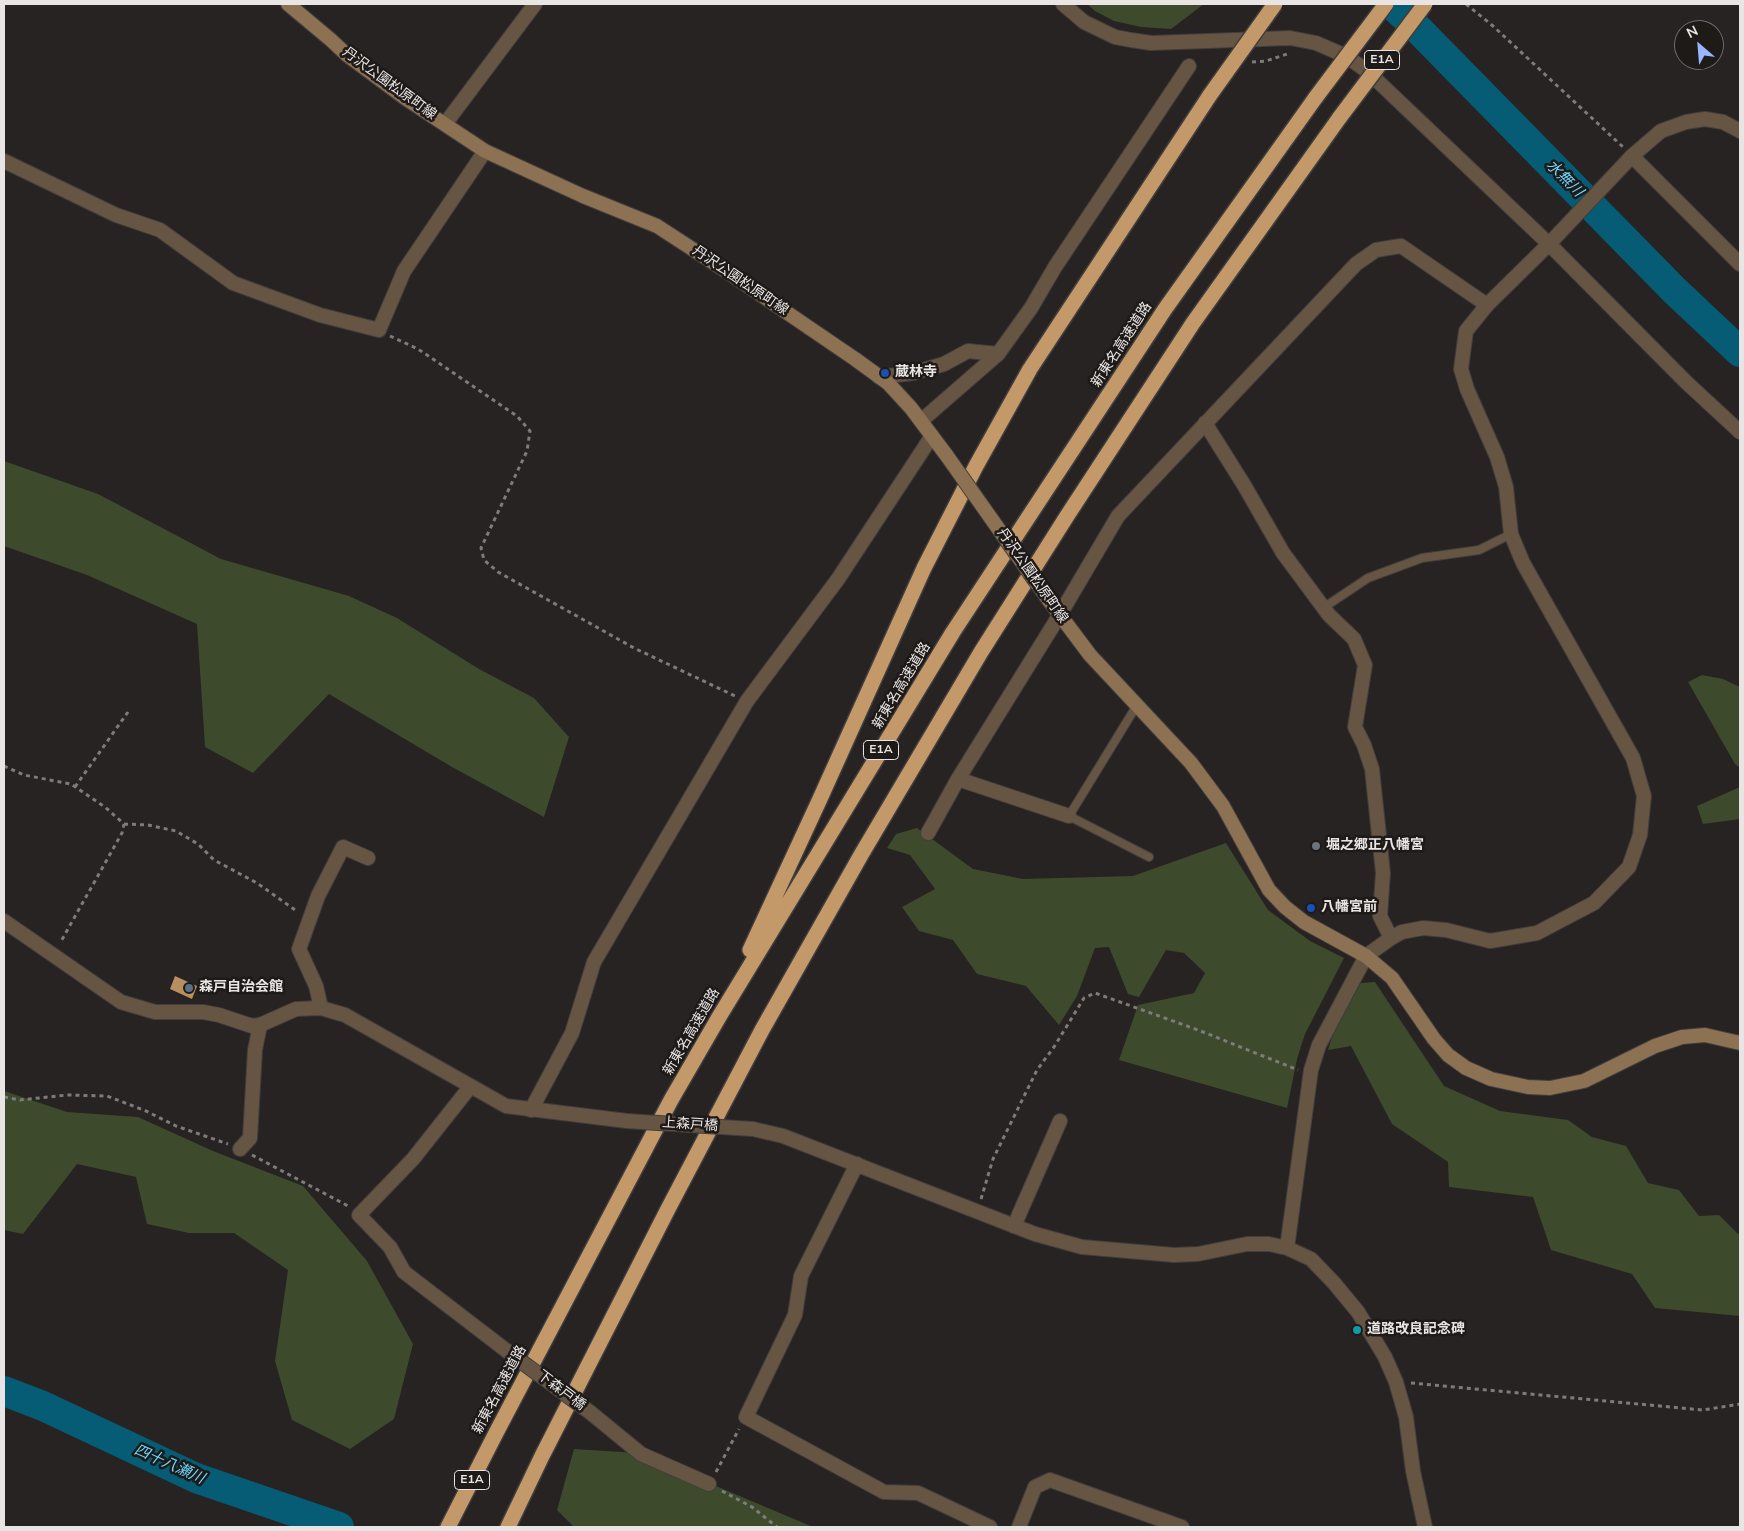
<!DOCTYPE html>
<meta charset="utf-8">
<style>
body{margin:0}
#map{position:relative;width:1744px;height:1531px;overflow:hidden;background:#262322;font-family:"Nunito Sans",sans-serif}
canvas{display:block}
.frame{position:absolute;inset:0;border:5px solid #e8e5e4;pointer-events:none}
.north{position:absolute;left:1674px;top:20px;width:50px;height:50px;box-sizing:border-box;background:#1d1a18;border:1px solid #6e6b6a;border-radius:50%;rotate:333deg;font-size:14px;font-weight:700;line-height:20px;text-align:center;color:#e8e5e4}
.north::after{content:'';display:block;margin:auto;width:18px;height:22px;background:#98b5fd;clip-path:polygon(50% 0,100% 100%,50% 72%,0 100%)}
</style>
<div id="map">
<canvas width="1744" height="1531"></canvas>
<div class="frame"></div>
<div class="north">N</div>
</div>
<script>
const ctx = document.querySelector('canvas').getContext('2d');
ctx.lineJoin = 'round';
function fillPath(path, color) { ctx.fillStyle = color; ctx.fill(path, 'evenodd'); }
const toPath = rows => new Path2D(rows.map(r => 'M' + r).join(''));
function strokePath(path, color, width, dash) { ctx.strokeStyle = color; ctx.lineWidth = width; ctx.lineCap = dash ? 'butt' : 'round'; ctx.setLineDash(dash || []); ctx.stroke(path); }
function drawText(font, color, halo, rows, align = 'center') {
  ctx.font = font + ' "Nunito Sans","Noto Sans JP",sans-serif'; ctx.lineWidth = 5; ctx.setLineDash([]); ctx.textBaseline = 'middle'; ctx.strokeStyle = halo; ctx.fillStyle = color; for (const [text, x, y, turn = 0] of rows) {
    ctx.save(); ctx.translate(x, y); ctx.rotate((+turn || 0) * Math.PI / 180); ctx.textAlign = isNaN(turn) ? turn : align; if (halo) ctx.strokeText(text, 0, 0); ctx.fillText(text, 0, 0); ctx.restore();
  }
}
fillPath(toPath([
 [1087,4,1204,4,1171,29,1141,27,1114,21,1095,11],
 [4,461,98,494,221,559,349,596,397,618,479,669,534,698,569,737,544,817,452,767,329,694,253,773,205,747,197,624,87,575,4,546],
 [1702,675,1723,679,1740,687,1740,768,1735,764,1688,682],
 [1740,787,1740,819,1703,824,1697,806],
 [917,828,973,869,1023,879,1133,876,1226,843,1268,910,1310,941,1344,958,1305,1034,1297,1059,1287,1108,1119,1060,1138,1005,1194,993,1205,973,1184,953,1166,950,1139,997,1128,994,1109,947,1095,948,1077,996,1059,1025,1026,986,977,974,953,940,919,931,902,907,935,889,910,855,887,848,896,834],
 [1375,982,1444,1086,1500,1111,1568,1120,1592,1137,1626,1146,1648,1183,1679,1190,1699,1216,1719,1215,1738,1234,1740,1234,1740,1316,1655,1308,1632,1274,1551,1250,1533,1197,1449,1187,1448,1162,1392,1124,1351,1046,1328,1050,1334,1030,1361,983],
 [4,1091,67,1112,138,1117,213,1151,303,1186,367,1261,413,1344,394,1419,350,1449,292,1420,275,1361,288,1270,234,1233,189,1233,147,1224,136,1177,77,1164,23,1234,4,1230],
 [574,1449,638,1453,813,1527,574,1527,557,1510]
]), '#3d4a2c');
strokePath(toPath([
 [1391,4,1413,24,1674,290,1740,352],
 [4,1391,43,1406,196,1478,339,1527]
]), '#055c74', 30);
fillPath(toPath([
 [175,976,197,986,192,999,170,989]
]), '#b88f5f');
const service = toPath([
 [1323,608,1368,578,1422,558,1479,550,1511,534],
 [1137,705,1069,816,1149,857]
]);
const minor = toPath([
 [1632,156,1740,264],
 [4,161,116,215,160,230,233,283,320,315,379,330,404,271,485,151],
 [1549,244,1632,156,1661,131,1686,122,1705,119,1723,122,1740,131],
 [879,377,913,373,944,364,968,351,998,354],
 [921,421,998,354,1031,308,1055,267,1189,66],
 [1205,423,1244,485,1283,553,1329,615,1354,639,1365,665,1355,727,1364,745,1372,769,1383,873,1380,916,1391,938],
 [958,779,1069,816],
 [928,833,958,779,1059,616,1118,516,1356,264,1376,250,1401,246,1487,305],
 [321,1008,316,986,299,949,318,896,343,847,368,858],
 [470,1087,413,1159,359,1215,390,1247,404,1272,507,1351],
 [531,1110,572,1033,594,962,747,701,838,579,932,436],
 [240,1149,250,1138,255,1050,260,1025],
 [857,1164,801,1276,795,1315,746,1417,884,1492,918,1493,990,1527],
 [1014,1226,1060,1121],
 [591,1413,641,1454,709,1484],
 [1019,1527,1035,1487,1050,1480,1182,1527]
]);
const tertiary = toPath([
 [1063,4,1084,22,1115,37,1131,40,1151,43,1290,38,1316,43,1346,56,1367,71,1549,244,1686,382,1740,432],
 [445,124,535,4],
 [4,921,121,1002,155,1012,203,1012,219,1015,252,1026,260,1025,296,1009,321,1008,345,1015,506,1106,627,1121],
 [753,1129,783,1136,1035,1234,1082,1247,1174,1255,1198,1254,1247,1244,1269,1244,1287,1248,1311,1259,1334,1283,1358,1312,1385,1357,1396,1382,1406,1417,1413,1471,1425,1527],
 [1287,1248,1311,1070,1319,1045,1366,956,1391,938,1402,932,1423,928,1446,930,1490,941,1537,933,1594,903,1629,867,1640,835,1644,796,1633,758,1523,563,1511,534,1506,487,1497,457,1467,389,1461,369,1466,331,1487,305,1549,244]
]);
const secondary = toPath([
 [288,4,331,40,347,55,405,98,485,151,583,196,657,226,723,269,855,359,888,383,911,408,947,456],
 [1048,599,1090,655,1191,763,1223,806,1269,890,1285,907,1304,922,1366,956,1392,978,1434,1039,1448,1055,1466,1068,1491,1079,1528,1087,1550,1088,1584,1081,1655,1046,1682,1037,1705,1035,1740,1043]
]);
const motorway = toPath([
 [750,950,819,801,924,568,976,466,1030,369,1210,95],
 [448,1527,496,1433,671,1100,719,1017,953,632,1165,309,1316,97],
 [508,1527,542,1456,668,1209,762,1030,861,855,981,652,1067,516,1193,323,1340,117]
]);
strokePath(service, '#413e3d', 10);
strokePath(minor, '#413e3d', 16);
strokePath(tertiary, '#413e3d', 16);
strokePath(secondary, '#413e3d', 16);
strokePath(motorway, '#413e3d', 18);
strokePath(toPath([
 [1466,4,1493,26,1623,147],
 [1252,62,1266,61,1287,54],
 [390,336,418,349,517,416,530,431,527,451,481,548,484,560,498,572,634,648,735,696],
 [4,766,24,775,71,784,105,807,124,824,122,833,60,943],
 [75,787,128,712],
 [124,824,148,825,176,831,198,844,214,860,257,883,298,912],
 [4,1097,20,1100,67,1095,107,1096,146,1111,176,1126,228,1144],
 [252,1155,348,1206],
 [981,1199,993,1159,1037,1070,1054,1047,1084,998,1095,993,1198,1030,1298,1070],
 [1411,1383,1703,1410,1740,1404],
 [716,1472,739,1429],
 [722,1491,752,1507,777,1527]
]), '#7e7b7a', 3, [4, 4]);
strokePath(service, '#675543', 8);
strokePath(minor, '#675543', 14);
strokePath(tertiary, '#675543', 14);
strokePath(secondary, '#8d7153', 14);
strokePath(motorway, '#c4996a', 15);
const minorBridge = toPath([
 [507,1351,591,1413]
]);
const tertiaryBridge = toPath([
 [627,1121,753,1129]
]);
const secondaryBridge = toPath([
 [947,456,1048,599]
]);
const motorwayBridge = toPath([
 [1210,95,1275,4],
 [1316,97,1386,4],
 [1340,117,1425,4]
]);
strokePath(minorBridge, '#413e3d', 16, []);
strokePath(tertiaryBridge, '#413e3d', 16, []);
strokePath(secondaryBridge, '#413e3d', 16, []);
strokePath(motorwayBridge, '#413e3d', 18, []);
strokePath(minorBridge, '#675543', 14);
strokePath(tertiaryBridge, '#675543', 14);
strokePath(secondaryBridge, '#8d7153', 14);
strokePath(motorwayBridge, '#c4996a', 15);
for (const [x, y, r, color] of [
 [885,373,5,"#1a4fb4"],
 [1316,846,5,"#6b7280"],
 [1311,908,5,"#1a4fb4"],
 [189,988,5,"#5c6f8a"],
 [1357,1330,5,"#0f9aa8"]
]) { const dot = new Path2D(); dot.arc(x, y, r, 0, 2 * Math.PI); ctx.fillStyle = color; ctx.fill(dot); strokePath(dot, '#1d1a18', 2); }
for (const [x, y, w] of [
 [1382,60,35],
 [881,750,35],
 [472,1480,35]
]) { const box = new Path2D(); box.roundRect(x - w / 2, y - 9.5, w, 19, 4); ctx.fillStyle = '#1d1a18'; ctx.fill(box); strokePath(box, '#e8e5e4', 1); }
drawText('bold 12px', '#e8e5e4', null, [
 ["E1A",1382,60],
 ["E1A",881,750],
 ["E1A",472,1480]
]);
drawText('14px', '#e8e5e4', '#1d1a18', [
 ["丹沢公園松原町線",389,84,36],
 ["丹沢公園松原町線",740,281,34],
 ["新東名高速道路",1122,345,-57],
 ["丹沢公園松原町線",1032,576,55],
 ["新東名高速道路",902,686,-59],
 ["新東名高速道路",692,1032,-60],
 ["上森戸橋",690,1125,4],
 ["新東名高速道路",500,1390,-62],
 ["下森戸橋",561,1391,37]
]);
drawText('bold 14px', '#e8e5e4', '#1d1a18', [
 ["蔵林寺",895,373],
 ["堀之郷正八幡宮",1326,846],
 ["八幡宮前",1321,908],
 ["森戸自治会館",199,988],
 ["道路改良記念碑",1367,1330]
], 'left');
drawText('italic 15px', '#6dd7fd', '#1d1a18', [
 ["水無川",1564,179,45],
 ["四十八瀬川",169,1465,24]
]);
</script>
